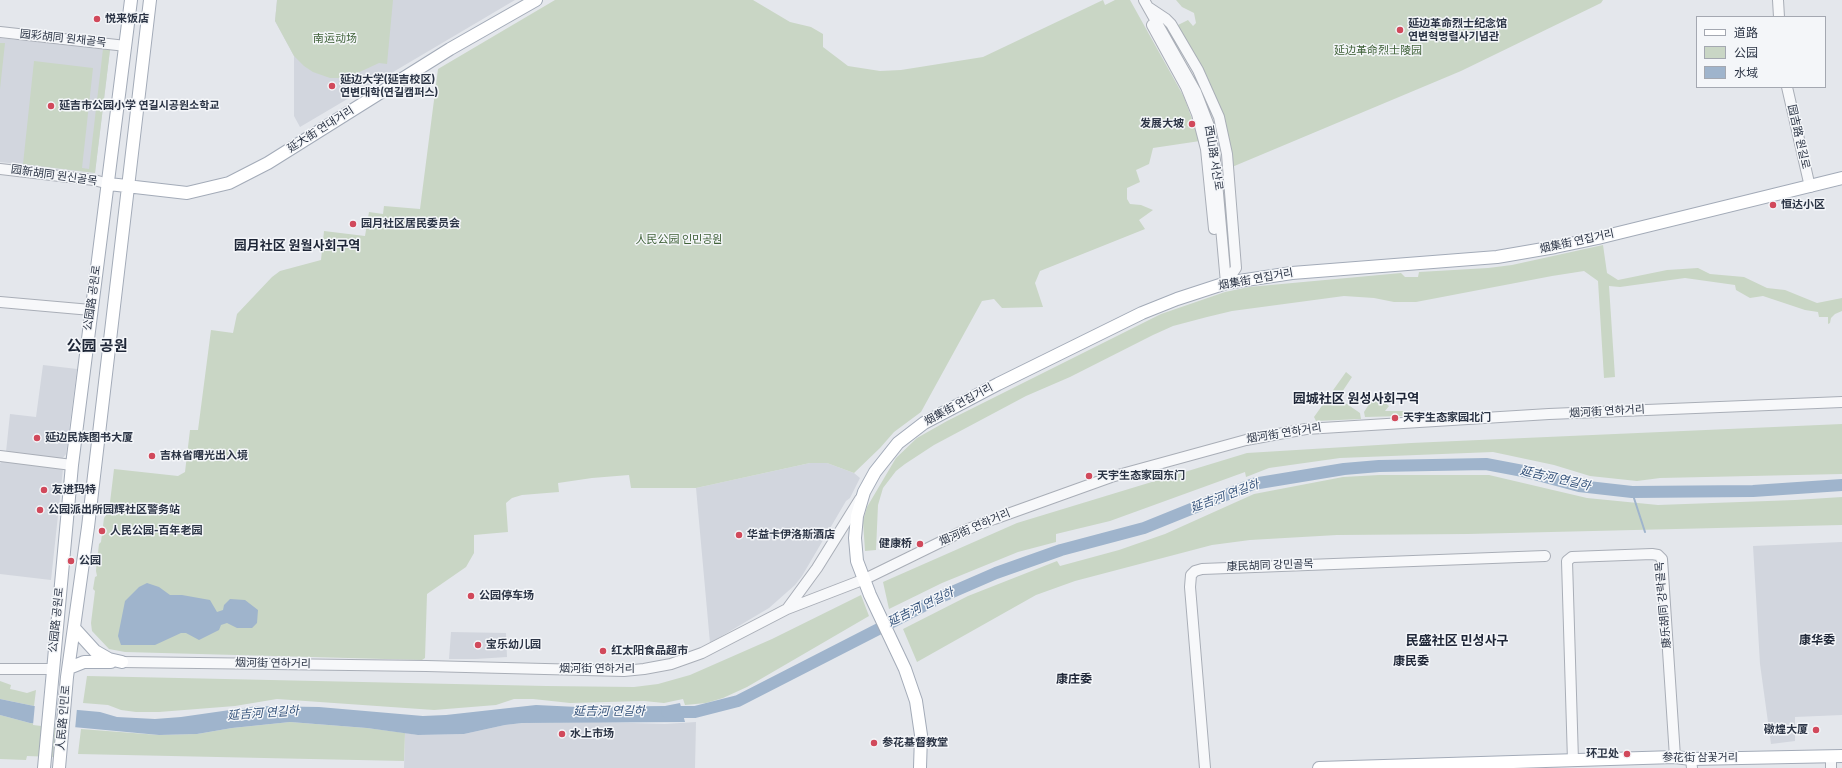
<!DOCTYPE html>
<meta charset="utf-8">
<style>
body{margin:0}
#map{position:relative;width:1842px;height:768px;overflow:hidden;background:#e4e7ec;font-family:"Titillium Web","Noto Sans SC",sans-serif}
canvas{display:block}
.legend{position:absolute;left:1696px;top:16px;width:130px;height:72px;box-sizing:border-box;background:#f4f6f9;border:1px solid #a4a8b1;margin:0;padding:5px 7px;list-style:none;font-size:12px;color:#2b3445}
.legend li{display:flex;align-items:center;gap:8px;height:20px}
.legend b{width:20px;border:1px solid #a4a8b1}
</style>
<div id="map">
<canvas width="1842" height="768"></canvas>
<ul class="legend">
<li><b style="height:5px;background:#fff"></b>道路</li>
<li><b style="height:11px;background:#c9d6c5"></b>公园</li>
<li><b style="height:11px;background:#9fb4cc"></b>水域</li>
</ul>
</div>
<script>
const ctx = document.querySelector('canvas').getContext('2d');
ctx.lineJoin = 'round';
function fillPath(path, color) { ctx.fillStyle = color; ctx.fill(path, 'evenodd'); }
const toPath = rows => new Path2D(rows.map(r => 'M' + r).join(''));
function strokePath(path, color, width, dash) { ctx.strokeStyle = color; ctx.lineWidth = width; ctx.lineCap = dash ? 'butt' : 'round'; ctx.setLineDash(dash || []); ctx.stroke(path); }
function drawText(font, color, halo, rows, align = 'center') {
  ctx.font = font + ' "Titillium Web","Noto Sans SC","Noto Sans KR",sans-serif'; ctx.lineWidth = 3; ctx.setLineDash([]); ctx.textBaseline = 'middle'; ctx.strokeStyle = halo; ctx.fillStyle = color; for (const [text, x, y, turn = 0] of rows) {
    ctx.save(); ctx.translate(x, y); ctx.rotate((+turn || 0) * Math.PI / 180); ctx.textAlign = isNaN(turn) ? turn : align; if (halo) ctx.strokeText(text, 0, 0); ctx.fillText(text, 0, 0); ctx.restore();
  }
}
fillPath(toPath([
 [277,0,515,0,300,127,294,116,294,56,275,21],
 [0,38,110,50,95,173,0,162],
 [43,365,77,369,66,454,62,459,6,452,10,414,36,417],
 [2,459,63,469,51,580,0,574,0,464],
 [810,463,827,463,854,473,860,478,850,498,846,501,802,576,795,585,769,608,710,643,696,488],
 [1842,542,1842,715,1795,717,1795,741,1771,744,1760,664,1753,546],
 [451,632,506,633,507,657,476,659,449,659],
 [598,722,665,724,696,722,695,768,404,768,405,733,418,735,464,734,505,725,522,723]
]), '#d2d6de');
fillPath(toPath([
 [277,0,393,0,387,64,379,63,349,77,339,78,330,78,313,72,304,66,294,56,275,21],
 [555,0,753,0,790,22,811,27,823,34,823,47,848,66,880,71,901,70,983,57,1103,0,1105,5,1115,0,1130,0,1184,97,1200,141,1153,148,1149,164,1136,170,1140,182,1127,188,1127,199,1130,204,1141,205,1153,210,1139,220,1145,229,1040,271,1035,283,1043,307,1002,308,994,299,982,301,921,412,894,432,880,448,854,473,827,463,810,463,696,488,631,488,629,475,592,478,558,483,559,492,522,495,512,498,506,503,508,532,474,535,474,553,466,567,427,594,425,658,422,660,125,652,109,649,92,631,91,623,95,591,93,589,95,577,97,576,96,571,97,558,100,555,98,553,99,544,101,542,104,518,109,511,114,469,178,476,185,472,190,430,198,430,211,330,233,333,237,314,272,277,280,271,321,260,324,231,365,236,369,212,383,214,384,206,420,209,438,69],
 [1176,0,1603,0,1601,3,1461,71,1232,167,1199,67,1178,25,1188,20,1193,26,1196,23,1194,13,1182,7],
 [0,43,5,43,0,89],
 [103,49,110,50,95,173,23,164,34,61,93,68,82,168,89,169],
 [1603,245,1607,273,1618,280,1667,270,1698,268,1710,274,1744,277,1767,288,1785,290,1817,303,1842,298,1842,311,1835,314,1831,318,1830,323,1828,324,1828,317,1819,317,1818,312,1805,310,1763,296,1750,298,1736,290,1735,285,1685,278,1620,287,1609,286,1615,377,1604,378,1598,281,1584,271,1552,276,1416,302,1394,302,1374,298,1344,296,1232,311,1207,317,1173,326,1153,335,1070,377,1026,396,934,445,905,464,896,471,883,488,878,505,876,550,865,551,863,521,867,507,896,458,917,438,947,421,1161,314,1225,292,1249,287,1401,273,1405,277,1418,277,1419,272,1488,268,1512,265],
 [1346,372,1352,377,1338,398,1360,413,1361,419,1316,421,1314,417],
 [1375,395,1389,406,1385,411,1406,411,1403,416,1365,417,1364,412],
 [1842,424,1842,474,1660,478,1637,481,1590,476,1554,465,1493,452,1340,458,1269,468,1246,477,1245,472,1110,521,1056,534,1056,542,1018,552,942,583,889,609,883,582,1017,523,1247,453,1411,443],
 [1379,475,1489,475,1587,498,1658,505,1795,500,1842,497,1842,525,1468,534,1337,535,1250,540,1212,545,1075,581,1036,595,917,662,903,629,968,596,1057,561,1060,566,1119,550,1165,534,1254,494,1343,477],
 [861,595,869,616,747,687,723,698,706,703,685,705,683,699,664,703,644,701,570,703,533,699,514,699,496,705,434,710,277,699,235,706,159,712,136,712,121,710,108,705,83,703,87,676,546,686,634,687,658,684,690,675,772,639],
 [0,681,11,685,10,689,15,690,27,693,36,690,34,706,0,699],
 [0,715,30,723,56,726,53,757,27,756,26,760,0,759],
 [290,722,367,728,405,733,404,761,78,754,81,729,159,735,197,734,232,728]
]), '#c9d6c5');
fillPath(toPath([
 [147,583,159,587,170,595,182,595,210,600,217,612,223,610,224,605,230,599,245,600,258,610,257,623,252,628,237,628,227,623,221,625,219,630,199,640,186,633,181,633,155,645,121,645,118,636,125,601,139,587],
 [0,699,34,706,100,712,117,717,155,719,181,717,258,706,319,707,423,716,446,715,536,705,578,707,665,706,680,703,685,722,522,723,505,725,464,734,418,735,367,728,290,722,232,728,197,734,159,735,30,723,0,715]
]), '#9fb4cc');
fillPath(toPath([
 [35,704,77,708,75,730,33,725]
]), '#e4e7ec');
strokePath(toPath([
 [1632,492,1645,532]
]), '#9fb4cc', 2);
strokePath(toPath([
 [667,712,695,712,738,701,943,596,996,573,1061,550,1144,528,1253,484,1344,469,1379,466,1486,464,1523,471,1579,486,1632,492,1753,491,1842,485]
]), '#9fb4cc', 12);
const minor = toPath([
 [1144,0,1196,92,1209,126,1215,160,1226,283],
 [1778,0,1779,17],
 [1148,7,1166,19,1171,24,1198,70,1219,117,1227,154,1236,268,1226,283],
 [1152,25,1186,87,1197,114,1206,149,1214,229],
 [0,32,126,46],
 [1787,87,1810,187],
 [0,169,94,180,109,184],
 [0,302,91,310],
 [0,456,72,465],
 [787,609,817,568,860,499],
 [122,662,426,666,624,671,644,669,671,664,702,653,787,609,865,579,963,531,994,519,1111,477,1246,440,1306,429,1549,414,1842,402],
 [0,669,52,669],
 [1691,759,1692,768],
 [1573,761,1567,561,1572,557,1652,554,1658,555,1662,559,1675,757],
 [1831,762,1831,768],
 [1205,768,1190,587,1191,575,1195,571,1202,569,1545,556]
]);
const major = toPath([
 [109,184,187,193,229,183,268,163,450,49,536,0],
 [75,629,95,651,109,659,122,662],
 [69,668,84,662,111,662],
 [44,768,72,465,131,0],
 [59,768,67,677,88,527,150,0],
 [920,768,921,735,916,701,905,669,870,595,857,561,855,538,857,516,864,492,875,472,898,443,924,423,998,384,1142,313,1177,299,1226,283,1292,273,1497,257,1555,247,1598,238,1842,178],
 [1319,768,1675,757,1691,759,1842,756]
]);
strokePath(minor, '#a9aeb7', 12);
strokePath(major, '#a3abb8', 14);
strokePath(minor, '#f7f8fa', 10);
strokePath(major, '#fff', 12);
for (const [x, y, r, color] of [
 [97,19,4,"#d1495b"],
 [1400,30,4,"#d1495b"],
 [332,86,4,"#d1495b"],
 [51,106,4,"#d1495b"],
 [1192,124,4,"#d1495b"],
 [1773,205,4,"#d1495b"],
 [353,224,4,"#d1495b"],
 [1395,418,4,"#d1495b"],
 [37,438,4,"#d1495b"],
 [152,456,4,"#d1495b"],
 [1089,476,4,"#d1495b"],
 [44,490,4,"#d1495b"],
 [40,510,4,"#d1495b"],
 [102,531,4,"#d1495b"],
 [739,535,4,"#d1495b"],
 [920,544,4,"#d1495b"],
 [71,561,4,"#d1495b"],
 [471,596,4,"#d1495b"],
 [478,645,4,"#d1495b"],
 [603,651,4,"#d1495b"],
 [1816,730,4,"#d1495b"],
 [562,734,4,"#d1495b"],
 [874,743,4,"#d1495b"],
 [1627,754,4,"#d1495b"]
]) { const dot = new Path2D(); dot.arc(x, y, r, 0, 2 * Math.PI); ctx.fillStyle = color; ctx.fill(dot); strokePath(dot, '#f4f6f9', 1.5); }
drawText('bold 11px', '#2b3445', '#f4f6f9', [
 ["悦来饭店",105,19],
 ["延边革命烈士纪念馆",1408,24],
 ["연변혁명렬사기념관",1408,37],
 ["延边大学(延吉校区)",340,80],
 ["연변대학(연길캠퍼스)",340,93],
 ["延吉市公园小学 연길시공원소학교",59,106],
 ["发展大坡",1184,124,"right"],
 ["恒达小区",1781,205],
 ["园月社区居民委员会",361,224],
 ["天宇生态家园北门",1403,418],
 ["延边民族图书大厦",45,438],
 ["吉林省曙光出入境",160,456],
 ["天宇生态家园东门",1097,476],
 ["友进玛特",52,490],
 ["公园派出所园辉社区警务站",48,510],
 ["人民公园-百年老园",110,531],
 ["华益卡伊洛斯酒店",747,535],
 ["健康桥",912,544,"right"],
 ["公园",79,561],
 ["公园停车场",479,596],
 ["宝乐幼儿园",486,645],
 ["红太阳食品超市",611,651],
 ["礅煌大厦",1808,730,"right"],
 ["水上市场",570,734],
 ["参花基督教堂",882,743],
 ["环卫处",1619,754,"right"]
], 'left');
drawText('11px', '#2b3445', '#f4f6f9', [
 ["园彩胡同 원채골목",63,39,6],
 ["延大街 연대거리",321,130,-32],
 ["园吉路 원길로",1798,137,77],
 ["西山路 서산로",1213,158,81],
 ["园新胡同 원신골목",54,176,8],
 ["烟集街 연집거리",1577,242,-12],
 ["烟集街 연집거리",1256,280,-10],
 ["公园路 공원로",93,298,-82],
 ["烟集街 연집거리",959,405,-28],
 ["烟河街 연하거리",1607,412,-3],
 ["烟河街 연하거리",1284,434,-9],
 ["烟河街 연하거리",975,528,-23],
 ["康民胡同 강민골목",1270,566,-2],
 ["康乐胡同 강락골목",1664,605,-95],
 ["公园路 공원로",57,620,-84],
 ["烟河街 연하거리",273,664,1],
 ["烟河街 연하거리",597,669],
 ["人民路 인민로",64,718,-85],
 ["参花街 삼꽃거리",1700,758]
]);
drawText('11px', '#3f6138', '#f4f6f9', [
 ["南运动场",335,39],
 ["延边革命烈士陵园",1378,51],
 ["人民公园 인민공원",679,240]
]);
drawText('italic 12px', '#34527a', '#f4f6f9', [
 ["延吉河 연길하",1555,479,13],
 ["延吉河 연길하",1225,497,-20],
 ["延吉河 연길하",921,608,-26],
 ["延吉河 연길하",609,712],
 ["延吉河 연길하",263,714,-4]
]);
drawText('bold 12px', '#1d2536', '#f4f6f9', [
 ["康华委",1817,641],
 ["康民委",1411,662],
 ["康庄委",1074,680]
]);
drawText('bold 13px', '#1d2536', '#f4f6f9', [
 ["园月社区 원월사회구역",297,247],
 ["园城社区 원성사회구역",1356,400],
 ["民盛社区 민성사구",1457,642]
]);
drawText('bold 15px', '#1d2536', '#f4f6f9', [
 ["公园 공원",97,347]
]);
</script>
